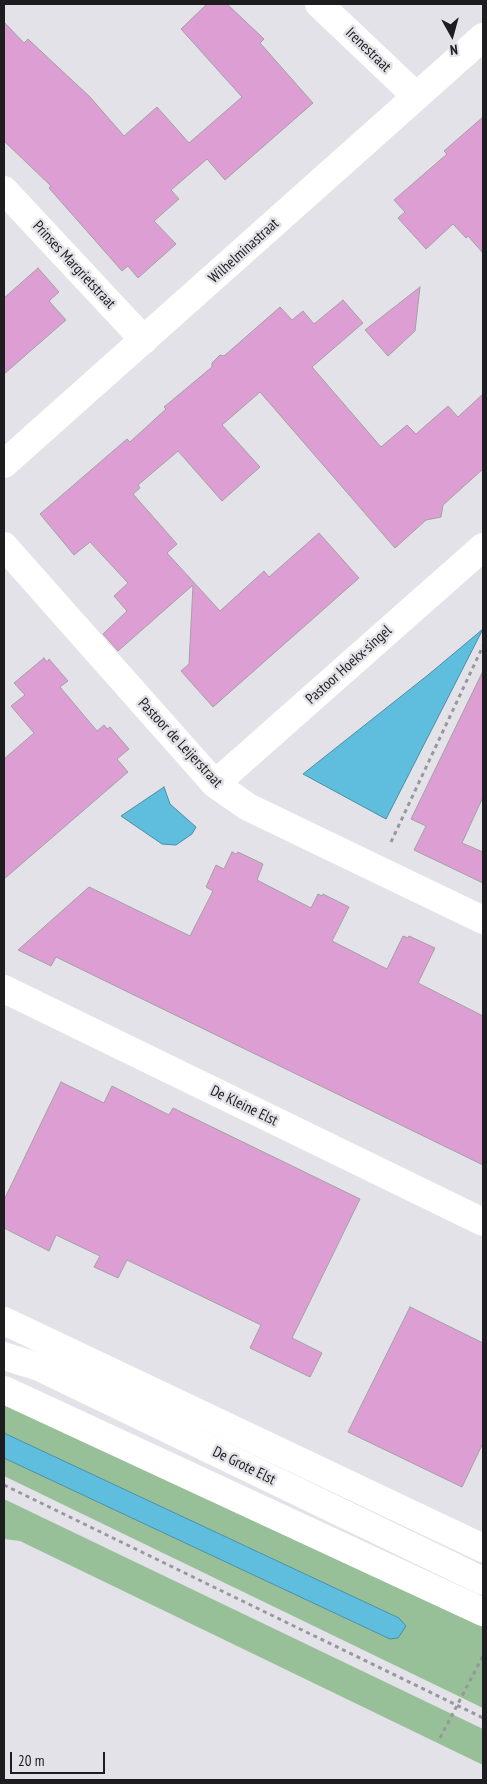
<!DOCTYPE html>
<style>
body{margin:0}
#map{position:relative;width:487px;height:1784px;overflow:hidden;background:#e2e2e8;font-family:"PT Sans Narrow",sans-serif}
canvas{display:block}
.frame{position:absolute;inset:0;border:5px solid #1d1d1f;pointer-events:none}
.north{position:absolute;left:427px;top:10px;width:50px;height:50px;-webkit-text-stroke:4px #e2e2e8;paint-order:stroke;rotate:173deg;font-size:14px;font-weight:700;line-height:20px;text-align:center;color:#1d1d1f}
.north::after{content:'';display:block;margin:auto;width:18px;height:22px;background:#1d1d1f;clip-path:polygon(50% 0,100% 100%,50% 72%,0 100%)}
.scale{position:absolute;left:10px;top:1752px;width:95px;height:22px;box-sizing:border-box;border:2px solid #1d1d1f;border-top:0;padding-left:6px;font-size:15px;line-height:18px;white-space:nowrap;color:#1d1d1f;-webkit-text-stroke:4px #e2e2e8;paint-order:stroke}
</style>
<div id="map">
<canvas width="487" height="1784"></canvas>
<div class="frame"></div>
<div class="north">N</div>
<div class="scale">20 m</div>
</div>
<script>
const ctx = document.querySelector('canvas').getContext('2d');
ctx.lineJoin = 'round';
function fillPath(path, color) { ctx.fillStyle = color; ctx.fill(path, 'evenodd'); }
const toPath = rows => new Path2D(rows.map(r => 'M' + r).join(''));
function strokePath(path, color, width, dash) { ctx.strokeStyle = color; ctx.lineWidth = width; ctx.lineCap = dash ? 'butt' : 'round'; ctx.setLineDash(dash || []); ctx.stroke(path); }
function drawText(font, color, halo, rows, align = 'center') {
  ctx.font = font + ' "PT Sans Narrow",sans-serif'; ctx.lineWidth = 5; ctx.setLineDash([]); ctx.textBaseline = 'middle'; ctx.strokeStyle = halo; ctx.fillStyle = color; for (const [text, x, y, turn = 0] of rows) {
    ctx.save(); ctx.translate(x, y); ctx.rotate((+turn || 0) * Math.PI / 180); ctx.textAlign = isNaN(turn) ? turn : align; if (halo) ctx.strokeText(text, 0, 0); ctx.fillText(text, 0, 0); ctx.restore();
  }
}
fillPath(toPath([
 [4,1399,26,1408,483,1627,483,1708,4,1476,4,1458,390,1639,399,1637,399,1618,4,1433],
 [4,1499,483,1729,483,1765,20,1541,4,1539]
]), '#98c098');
const water = toPath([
 [483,629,386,819,303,774,428,675,483,629],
 [164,787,170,804,196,827,192,834,176,845,162,844,121,816,164,787],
 [4,1433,399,1618,406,1626,398,1638,390,1639,4,1458,4,1433]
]);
fillPath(water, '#5fbedd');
strokePath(water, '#4b8ea4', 1);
const building = toPath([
 [207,4,227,4,264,39,260,43,313,103,225,180,207,159,171,190,179,199,154,221,176,244,138,278,128,266,122,271,49,188,51,186,4,141,4,22,24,43,28,39,90,97,124,136,157,107,189,143,242,97,181,29,207,4],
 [483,117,483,253,468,236,466,238,453,224,426,249,398,218,405,212,394,200,447,154,444,151,483,117],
 [38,268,59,292,49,301,66,320,4,374,4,298,38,268],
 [420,287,415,331,388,356,365,330,420,287],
 [343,300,363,323,312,367,381,447,407,425,416,434,448,406,458,417,483,394,483,469,443,505,441,517,426,520,395,548,260,392,222,425,260,467,222,501,178,451,138,485,140,488,133,494,177,544,167,553,220,611,264,571,269,577,319,533,359,578,213,707,181,671,189,664,193,585,118,651,103,634,127,611,114,596,128,583,90,542,74,555,40,514,127,439,130,442,166,409,164,407,212,367,212,363,220,355,224,356,280,307,292,320,303,311,314,324,343,300],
 [44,658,47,662,49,659,68,681,60,687,97,731,104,725,107,729,110,727,129,749,117,759,128,772,4,879,4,759,34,733,11,706,25,695,14,683,44,658],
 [483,671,483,797,462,843,483,852,483,883,414,850,426,826,411,819,483,671],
 [232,852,236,854,238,852,263,864,257,880,311,908,318,894,322,896,323,894,349,907,332,941,387,969,403,936,408,938,409,936,435,948,418,983,483,1016,483,1165,56,957,51,966,18,950,89,887,190,936,213,891,206,887,216,865,224,869,232,852],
 [61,1082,104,1103,112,1086,169,1115,173,1108,360,1199,292,1338,322,1353,310,1377,250,1348,261,1325,127,1260,118,1278,94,1267,100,1256,56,1235,49,1251,4,1228,4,1200,61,1082],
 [410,1307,483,1343,483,1443,462,1487,348,1432,410,1307]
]);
fillPath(building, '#dd9fd3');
strokePath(building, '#a49fa3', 1);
strokePath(toPath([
 [391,842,483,646],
 [4,1485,483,1718],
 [440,1738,483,1656]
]), '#97979c', 3, [4, 4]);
strokePath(toPath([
 [319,4,416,96],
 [4,190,144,340],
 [4,464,483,37],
 [4,546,215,784,248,807,483,920],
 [215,784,483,547],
 [4,989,483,1222],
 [4,1321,483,1548]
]), '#fff', 28);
strokePath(toPath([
 [4,1356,39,1367,483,1581],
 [4,1390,483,1612]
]), '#fff', 28);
drawText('15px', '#1d1d1f', '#e2e2e8', [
 ["Irenestraat",368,50,44],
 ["Wilhelminastraat",244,251,-42],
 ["Prinses Margrietstraat",74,265,47],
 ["Pastoor Hoekx-singel",349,665,-42],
 ["Pastoor de Leijerstraat",180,743,47],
 ["De Kleine Elst",244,1106,26],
 ["De Grote Elst",244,1466,26]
]);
</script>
